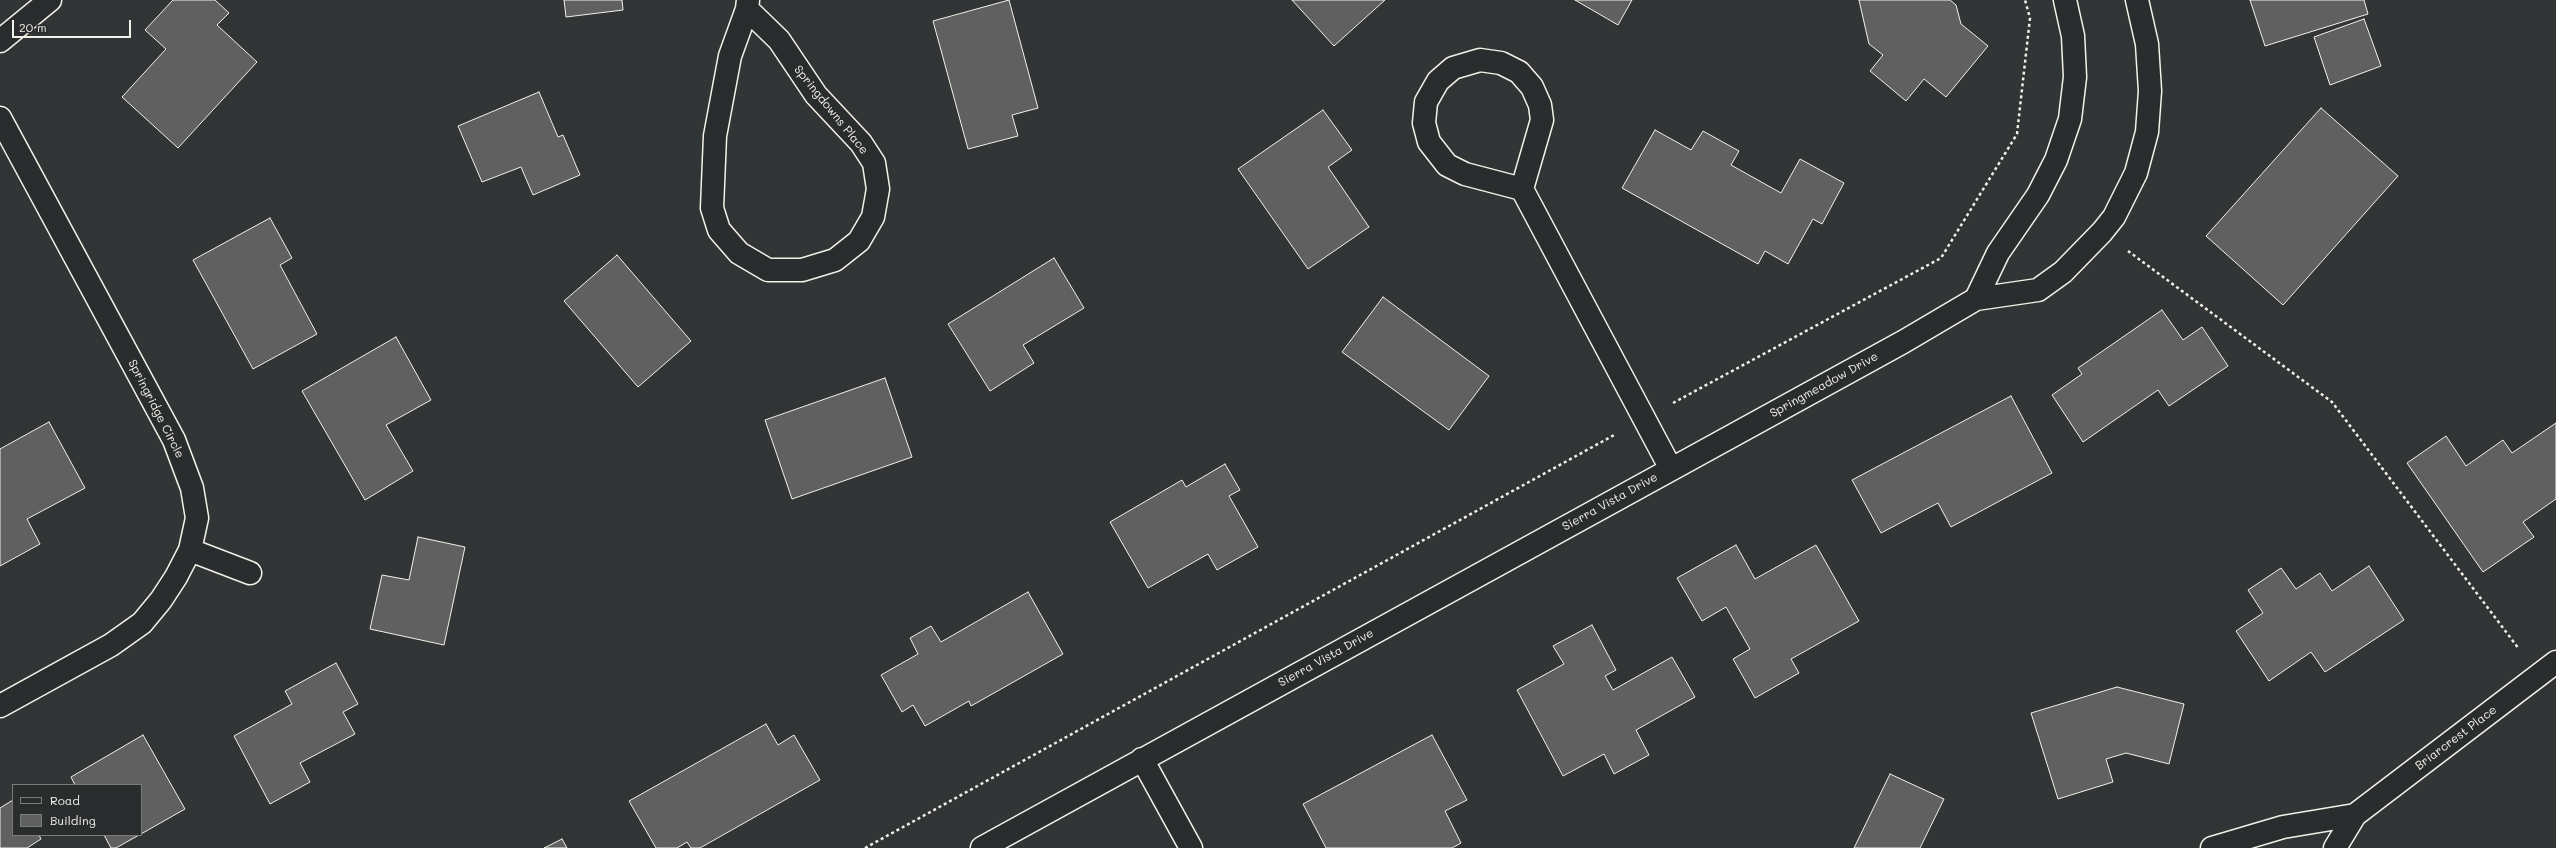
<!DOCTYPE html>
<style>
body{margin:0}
#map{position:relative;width:2556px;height:848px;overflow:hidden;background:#323535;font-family:Mali,sans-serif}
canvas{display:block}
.legend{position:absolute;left:12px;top:784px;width:130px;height:52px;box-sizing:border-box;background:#2a2d2e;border:1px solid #7b7b78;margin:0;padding:5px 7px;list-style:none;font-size:12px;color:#f4f1e8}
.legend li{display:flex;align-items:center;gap:8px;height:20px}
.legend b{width:20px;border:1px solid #7b7b78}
.scale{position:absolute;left:12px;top:20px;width:119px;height:18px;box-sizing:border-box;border:2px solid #f4f1e8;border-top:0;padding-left:5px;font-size:12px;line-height:14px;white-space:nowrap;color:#f4f1e8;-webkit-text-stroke:3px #2a2d2e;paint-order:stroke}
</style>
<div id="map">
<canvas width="2556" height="848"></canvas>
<ul class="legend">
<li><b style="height:5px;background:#2a2d2e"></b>Road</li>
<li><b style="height:11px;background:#5f605f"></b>Building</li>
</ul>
<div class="scale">20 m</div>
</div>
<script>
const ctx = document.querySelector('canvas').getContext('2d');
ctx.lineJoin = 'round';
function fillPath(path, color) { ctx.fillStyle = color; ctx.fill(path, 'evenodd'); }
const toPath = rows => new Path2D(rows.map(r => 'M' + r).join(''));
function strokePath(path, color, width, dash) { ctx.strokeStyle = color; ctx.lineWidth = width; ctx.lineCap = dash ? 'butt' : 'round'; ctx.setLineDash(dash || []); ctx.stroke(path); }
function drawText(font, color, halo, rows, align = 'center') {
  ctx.font = font + ' Mali,sans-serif'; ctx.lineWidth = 3; ctx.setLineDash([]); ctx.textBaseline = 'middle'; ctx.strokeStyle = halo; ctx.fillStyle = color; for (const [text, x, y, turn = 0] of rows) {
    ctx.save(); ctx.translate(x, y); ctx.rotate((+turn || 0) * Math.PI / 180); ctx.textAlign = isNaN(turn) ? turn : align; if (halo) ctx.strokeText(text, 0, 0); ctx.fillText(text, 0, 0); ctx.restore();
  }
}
const building = toPath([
 [173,0,215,0,229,13,217,25,257,62,178,148,122,97,166,49,145,30,173,0],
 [564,0,622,0,623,10,566,17,564,0],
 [1009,0,1038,108,1012,115,1018,136,968,149,933,21,1009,0],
 [1292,0,1385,0,1334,46,1292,0],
 [1575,0,1632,0,1618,25,1575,0],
 [1859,0,1950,0,1956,5,1961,24,1988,46,1946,97,1924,79,1906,101,1870,71,1883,55,1869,44,1859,0],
 [2250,0,2364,0,2368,14,2265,46,2250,0],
 [2364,19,2381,66,2330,85,2314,37,2364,19],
 [539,92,558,137,563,135,580,175,533,195,521,167,482,182,458,126,539,92],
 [2321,108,2398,176,2283,305,2206,236,2321,108],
 [1323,110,1352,150,1328,167,1369,227,1308,269,1238,169,1323,110],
 [1655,130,1691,150,1703,131,1739,151,1731,165,1781,193,1800,159,1844,183,1822,224,1813,219,1788,264,1765,251,1758,264,1622,188,1655,130],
 [270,218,292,258,280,265,317,334,253,369,193,260,270,218],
 [617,255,691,341,638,387,564,301,617,255],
 [1054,258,1084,308,1023,345,1034,363,990,391,948,324,1054,258],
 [1383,297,1489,376,1449,430,1342,352,1383,297],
 [2162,310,2183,340,2202,327,2228,366,2169,406,2158,390,2083,442,2052,395,2082,374,2078,368,2162,310],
 [396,337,431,400,386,425,413,471,365,500,302,391,396,337],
 [885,378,912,457,792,499,765,420,885,378],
 [2011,396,2052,473,1951,527,1938,503,1881,533,1852,480,2011,396],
 [49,422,85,488,27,519,40,544,0,566,0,449,49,422],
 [2556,423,2556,499,2523,522,2534,537,2483,572,2407,463,2446,436,2466,466,2503,440,2512,453,2556,423],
 [1225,464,1240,490,1229,496,1258,547,1217,570,1208,554,1148,588,1110,522,1182,480,1186,487,1225,464],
 [418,537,465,547,444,645,370,629,382,575,409,580,418,537],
 [1736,545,1755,579,1816,545,1859,621,1791,659,1799,673,1755,698,1733,659,1750,649,1726,607,1702,621,1677,578,1736,545],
 [2369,566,2404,620,2325,672,2311,652,2269,681,2236,631,2263,613,2248,590,2281,568,2296,589,2320,573,2332,591,2369,566],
 [1028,592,1063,654,971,706,969,701,925,726,913,705,902,712,881,675,918,654,910,638,931,626,941,642,1028,592],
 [1592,625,1616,670,1605,676,1613,690,1672,657,1695,697,1636,730,1649,755,1614,774,1604,754,1563,776,1517,690,1564,664,1553,646,1592,625],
 [336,663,358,704,343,712,355,734,300,763,310,782,270,804,234,736,292,704,285,691,336,663],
 [2117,687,2184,704,2169,764,2126,753,2106,759,2113,782,2058,799,2031,713,2117,687],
 [766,724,778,745,794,735,820,780,700,848,691,848,687,842,677,848,656,848,629,801,766,724],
 [143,735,185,809,141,834,141,785,75,785,71,777,143,735],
 [1432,735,1467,800,1445,811,1461,843,1452,848,1326,848,1303,804,1432,735],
 [1890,774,1944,799,1920,848,1854,848,1890,774],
 [13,800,13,835,39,835,41,839,27,848,0,848,0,808,13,800],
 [104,835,139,835,116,848,111,848,104,835],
 [562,839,567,848,544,848,562,839]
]);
fillPath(building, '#5f605f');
strokePath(building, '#f4f1e8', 1);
const minor = toPath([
 [747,9,779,40,816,95,861,143,874,163,878,189,873,217,859,241,835,260,802,270,768,270,739,253,719,230,712,208,715,136,730,56,747,9,748,0],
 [0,41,50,0],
 [0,118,174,440,192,488,197,518,190,550,176,577,161,600,142,623,111,645,0,706],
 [1522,189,1465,174,1447,165,1429,142,1424,123,1426,102,1438,81,1453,68,1480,60,1501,63,1519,72,1532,87,1540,105,1542,120,1522,189,1671,469],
 [1976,299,1998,253,2038,195,2056,160,2070,119,2075,77,2073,36,2065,0],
 [190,550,250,573],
 [1142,759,1191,848],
 [982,848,1903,342,1976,299,2038,290,2063,272,2102,232,2114,217,2136,173,2147,132,2150,91,2147,44,2137,0],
 [2212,848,2283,827,2355,815],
 [2335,848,2355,815,2556,662]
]);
strokePath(minor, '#f4f1e8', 25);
strokePath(toPath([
 [2128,251,2332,402,2519,649],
 [1673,403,1941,258,2017,134,2030,18,2025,0],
 [865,848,1616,434]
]), '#f4f1e8', 2.5, [3, 3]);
strokePath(minor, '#2a2d2e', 22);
drawText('12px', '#f4f1e8', '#2a2d2e', [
 ["Springdowns Place",831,110,51],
 ["Springmeadow Drive",1824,385,-29],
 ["Springridge Circle",156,409,63],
 ["Sierra Vista Drive",1610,502,-29],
 ["Sierra Vista Drive",1326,658,-29],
 ["Briarcrest Place",2456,738,-37]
]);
</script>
